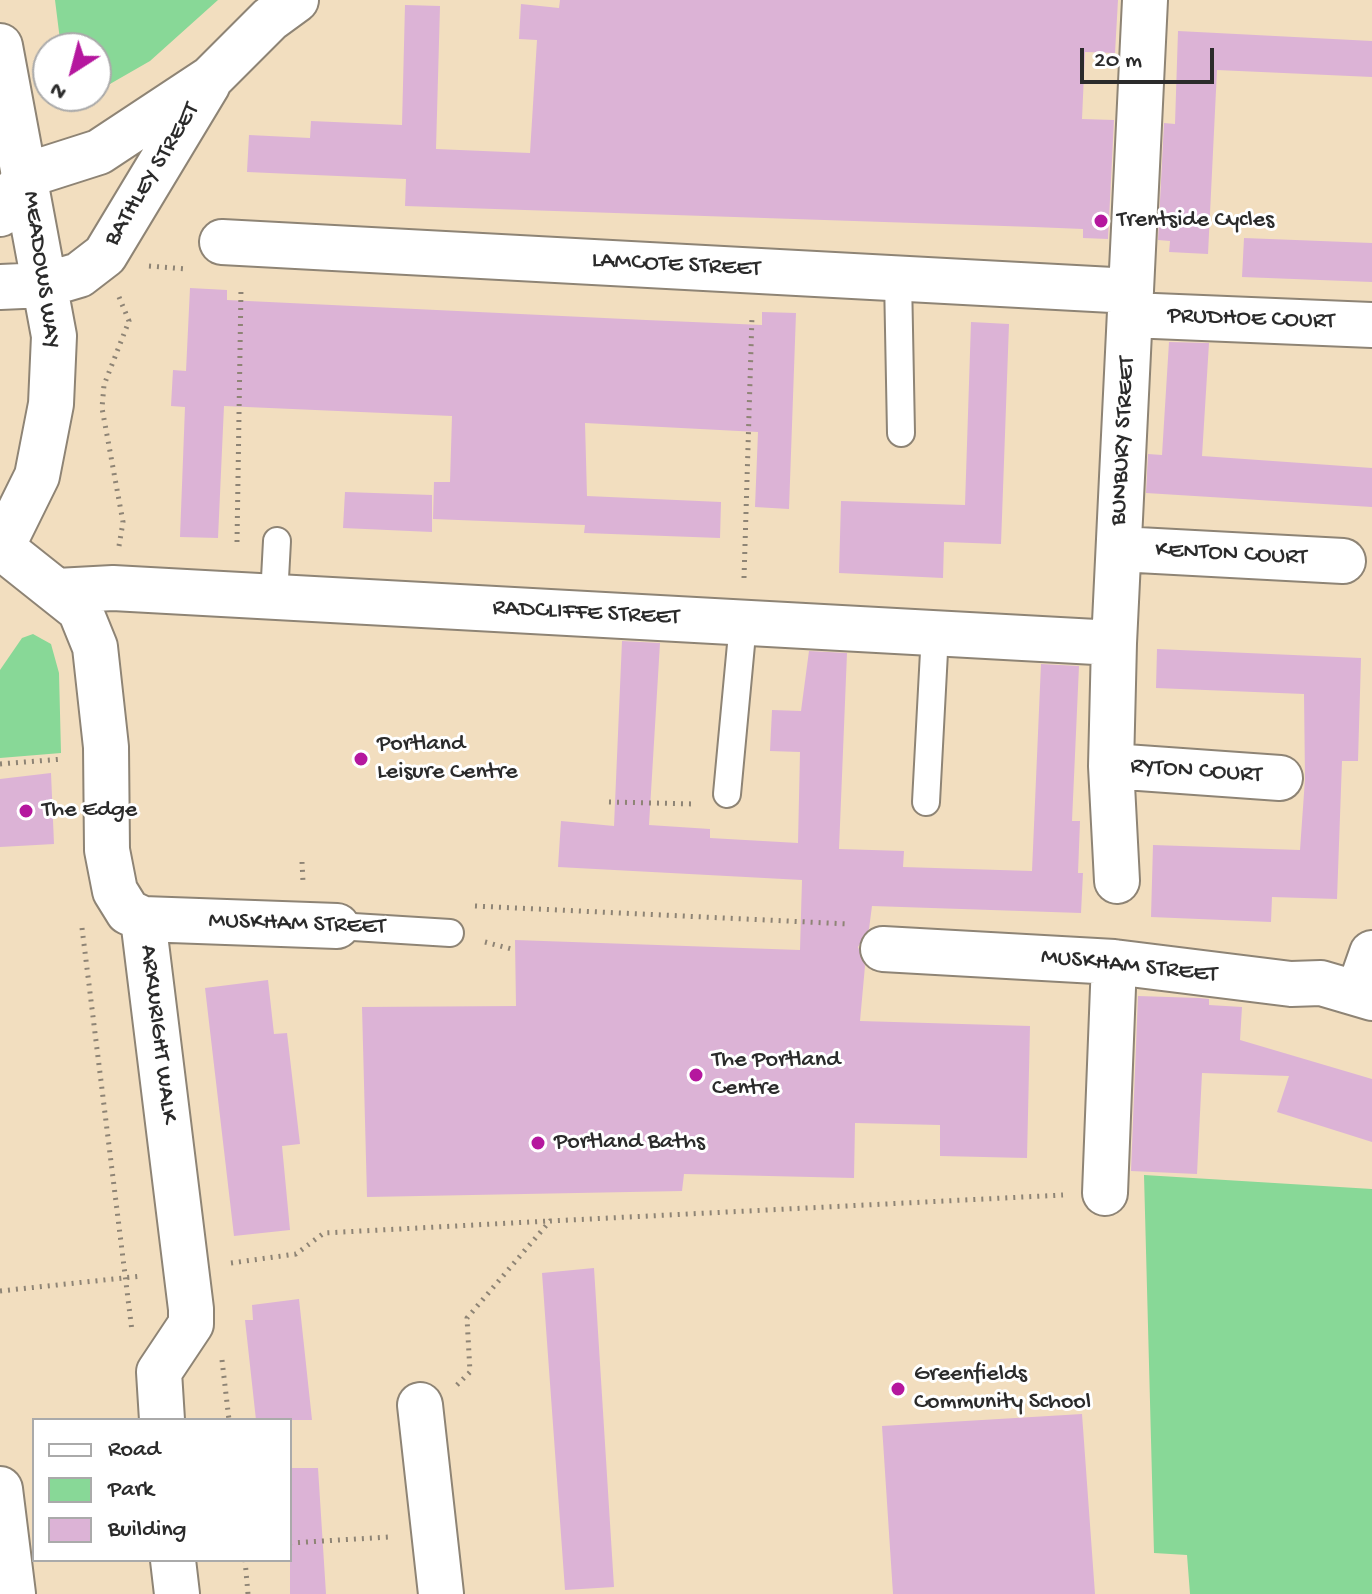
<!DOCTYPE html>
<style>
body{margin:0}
#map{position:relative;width:1372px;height:1594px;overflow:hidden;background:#f2debf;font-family:"Gochi Hand",sans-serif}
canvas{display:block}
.legend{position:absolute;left:32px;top:1418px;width:260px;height:144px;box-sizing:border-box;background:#fff;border:2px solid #aaa;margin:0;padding:10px 14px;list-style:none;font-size:24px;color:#2b2b2b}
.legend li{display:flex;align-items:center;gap:16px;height:40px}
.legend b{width:40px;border:2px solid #aaa}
.north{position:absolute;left:32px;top:32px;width:80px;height:80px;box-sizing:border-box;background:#fff;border:2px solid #aaa;border-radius:50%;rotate:216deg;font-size:22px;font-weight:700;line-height:32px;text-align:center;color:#2b2b2b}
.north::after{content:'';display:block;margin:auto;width:28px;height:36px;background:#b5179e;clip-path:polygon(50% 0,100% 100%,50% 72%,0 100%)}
.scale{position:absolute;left:1080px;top:48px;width:134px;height:36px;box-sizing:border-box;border:4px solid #2b2b2b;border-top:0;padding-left:10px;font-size:24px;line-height:28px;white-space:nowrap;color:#2b2b2b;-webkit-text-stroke:6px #fff;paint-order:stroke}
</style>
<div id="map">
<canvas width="1372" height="1594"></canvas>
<ul class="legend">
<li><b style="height:10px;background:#fff"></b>Road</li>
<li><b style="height:22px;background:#88d897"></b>Park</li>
<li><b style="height:22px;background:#dcb3d6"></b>Building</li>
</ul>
<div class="north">N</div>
<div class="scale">20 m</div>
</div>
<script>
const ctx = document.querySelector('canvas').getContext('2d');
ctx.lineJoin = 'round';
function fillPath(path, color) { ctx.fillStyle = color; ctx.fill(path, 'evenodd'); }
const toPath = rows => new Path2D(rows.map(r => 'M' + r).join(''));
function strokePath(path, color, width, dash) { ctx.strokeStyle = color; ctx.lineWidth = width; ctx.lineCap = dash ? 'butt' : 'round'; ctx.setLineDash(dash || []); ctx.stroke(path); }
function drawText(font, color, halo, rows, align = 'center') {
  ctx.font = font + ' "Gochi Hand",sans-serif'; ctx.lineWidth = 6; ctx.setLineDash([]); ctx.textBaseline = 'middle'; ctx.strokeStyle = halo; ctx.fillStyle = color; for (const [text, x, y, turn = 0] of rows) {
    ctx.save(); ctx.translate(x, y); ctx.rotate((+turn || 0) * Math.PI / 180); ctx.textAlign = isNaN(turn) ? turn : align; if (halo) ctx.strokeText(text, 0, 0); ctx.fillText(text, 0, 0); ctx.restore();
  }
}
fillPath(toPath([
 [55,0,218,0,150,61,96,92,96,48,61,48],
 [33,634,51,644,59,673,61,753,0,758,0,670,22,638],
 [1144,1175,1372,1189,1372,1594,1190,1594,1187,1555,1154,1553]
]), '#88d897');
fillPath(toPath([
 [560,0,1118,0,1115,53,1085,52,1082,119,1114,120,1108,239,1083,238,1083,229,1034,227,405,206,406,179,247,172,249,135,310,138,311,121,402,125,405,5,440,6,436,149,530,153,537,40,519,39,521,4,559,8],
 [1178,31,1372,41,1372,77,1217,70,1208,254,1169,252,1170,241,1158,240,1164,123,1175,124],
 [1244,238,1372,243,1372,282,1242,277],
 [190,288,227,290,227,300,646,320,762,325,762,312,796,313,789,509,755,507,758,432,585,423,587,496,721,502,720,538,584,533,585,525,433,519,434,482,450,482,452,416,224,406,218,538,180,537,185,407,171,406,173,370,186,371],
 [971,322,1009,324,1001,544,944,542,943,578,839,573,841,501,965,505],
 [1169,342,1209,343,1202,456,1372,468,1372,507,1146,493,1148,454,1162,455],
 [345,492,432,495,432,532,343,528],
 [622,641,660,643,649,825,710,829,710,838,798,843,800,752,770,751,772,710,801,711,809,651,847,653,839,849,904,851,903,867,1032,871,1041,664,1079,666,1072,821,1080,821,1078,873,1083,873,1081,913,872,906,869,929,858,947,865,966,860,1021,1030,1026,1027,1158,940,1156,940,1125,855,1123,854,1178,684,1174,682,1191,367,1197,362,1007,516,1006,515,940,800,950,802,880,558,867,561,821,614,826],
 [1157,649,1361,658,1358,761,1342,761,1337,899,1272,897,1271,922,1151,917,1153,845,1300,850,1305,779,1304,694,1156,688],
 [51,773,54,844,0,847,0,779],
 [268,980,274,1034,287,1033,300,1144,282,1146,290,1230,234,1236,205,988],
 [1138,996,1199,998,1209,999,1209,1005,1242,1007,1240,1040,1372,1079,1372,1142,1277,1112,1289,1076,1202,1073,1197,1174,1131,1171],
 [594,1268,614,1587,565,1590,542,1273],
 [299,1299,312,1420,256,1420,245,1320,253,1320,252,1305],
 [1082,1414,1095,1594,893,1594,882,1426],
 [290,1468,318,1468,326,1594,290,1594]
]), '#dcb3d6');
const service = toPath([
 [898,278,901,433],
 [274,597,277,541],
 [727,794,743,623],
 [926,802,935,633],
 [337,926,450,933]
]);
const minor = toPath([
 [222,242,1131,291],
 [1130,315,1372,325],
 [2,548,80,610,95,647,106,747,107,850,115,891,128,912,143,919,337,926],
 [1119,549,1343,561],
 [57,591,113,588,1114,643],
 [1111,766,1280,778],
 [1117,881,1111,766,1114,643,1145,0],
 [143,919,191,1309,191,1324,159,1372,162,1420],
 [883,949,1114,962,1291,984,1321,983,1372,998],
 [1358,993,1372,953],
 [1105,1193,1114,962],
 [420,1405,441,1594],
 [0,1489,13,1594],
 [173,1560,177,1594]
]);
const tertiary = toPath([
 [0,46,54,336,51,404,37,476,0,551],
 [0,214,27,175,99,152,211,78,270,19,296,0],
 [0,287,45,285,79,275,105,255,208,84]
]);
strokePath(service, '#8e8475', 30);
strokePath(minor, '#8e8475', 48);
strokePath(tertiary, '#8e8475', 48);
strokePath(toPath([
 [149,266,187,269],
 [237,542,241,288],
 [119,546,123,522,102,408,104,385,129,321,119,297],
 [744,578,752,316],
 [0,764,63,759],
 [609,802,696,804],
 [302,862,303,882],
 [475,906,849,924],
 [82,928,132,1331],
 [485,942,515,950],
 [231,1263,296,1254,324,1233,549,1221],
 [0,1291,142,1276],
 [222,1360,229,1420],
 [457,1385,470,1372,467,1318,550,1221,1063,1195],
 [290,1543,389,1537],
 [245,1560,248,1594]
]), '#8e8475', 5, [2, 6]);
strokePath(service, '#fff', 26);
strokePath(minor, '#fff', 44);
strokePath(tertiary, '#fff', 44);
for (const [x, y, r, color] of [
 [1101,221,8,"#b5179e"],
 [361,759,8,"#b5179e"],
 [26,811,8,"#b5179e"],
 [696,1075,8,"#b5179e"],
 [538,1143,8,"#b5179e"],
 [898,1389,8,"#b5179e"]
]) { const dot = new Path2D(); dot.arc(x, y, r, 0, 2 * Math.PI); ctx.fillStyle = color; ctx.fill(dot); strokePath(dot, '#fff', 3); }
drawText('24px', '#2b2b2b', '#fff', [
 ["BATHLEY STREET",153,175,-59],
 ["LAMCOTE STREET",676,266,3],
 ["MEADOWS WAY",40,270,82],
 ["PRUDHOE COURT",1251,320,2],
 ["BUNBURY STREET",1124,441,-87],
 ["KENTON COURT",1231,555,3],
 ["RADCLIFFE STREET",586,614,3],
 ["RYTON COURT",1196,772,4],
 ["MUSKHAM STREET",297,925,2],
 ["MUSKHAM STREET",1129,967,6],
 ["ARKWRIGHT WALK",157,1034,83]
]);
drawText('24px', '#2b2b2b', '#fff', [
 ["Trentside Cycles",1117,221],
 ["Portland",377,745],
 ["Leisure Centre",377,773],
 ["The Edge",42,811],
 ["The Portland",712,1061],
 ["Centre",712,1089],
 ["Portland Baths",554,1143],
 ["Greenfields",914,1375],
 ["Community School",914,1403]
], 'left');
</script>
